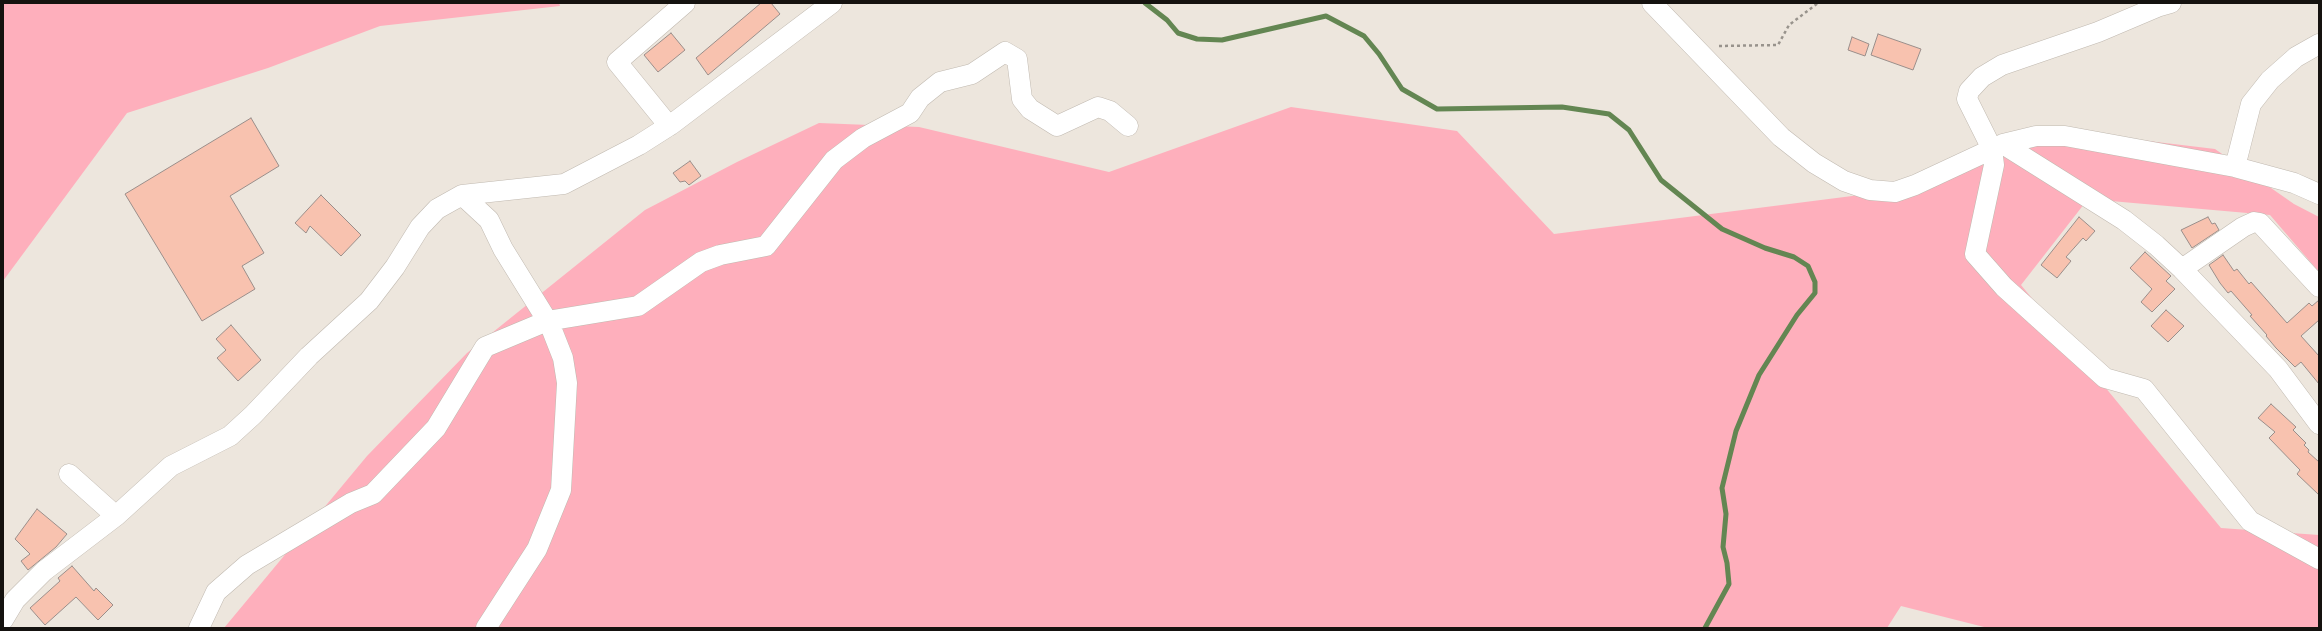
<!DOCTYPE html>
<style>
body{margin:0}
#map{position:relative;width:2322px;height:631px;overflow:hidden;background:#ede6dd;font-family:Ubuntu,sans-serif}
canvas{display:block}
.frame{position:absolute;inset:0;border:4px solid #15120f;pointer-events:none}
</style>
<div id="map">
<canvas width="2322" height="631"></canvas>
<div class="frame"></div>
</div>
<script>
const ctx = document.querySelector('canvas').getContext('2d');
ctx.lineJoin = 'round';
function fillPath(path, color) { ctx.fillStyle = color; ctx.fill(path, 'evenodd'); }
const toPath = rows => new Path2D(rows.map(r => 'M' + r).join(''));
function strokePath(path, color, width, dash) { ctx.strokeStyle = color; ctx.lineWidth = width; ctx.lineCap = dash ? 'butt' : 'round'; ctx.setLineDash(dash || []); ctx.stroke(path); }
fillPath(toPath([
 [3,3,559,3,560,6,380,26,268,68,127,113,3,281],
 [1291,107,1457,131,1554,234,1860,195,2065,131,2215,149,2294,204,2319,217,2319,272,2270,215,2088,199,2021,285,2221,528,2319,535,2319,628,1988,628,1901,606,1887,628,224,628,367,456,467,353,645,210,737,162,819,123,919,127,1109,172]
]), '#feafbc');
strokePath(toPath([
 [1145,3,1167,20,1178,33,1197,39,1222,40,1326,16,1364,36,1379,54,1402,89,1437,109,1562,107,1609,114,1629,130,1661,180,1722,229,1765,248,1794,257,1808,266,1815,282,1815,293,1797,315,1759,375,1736,431,1722,488,1726,514,1723,547,1727,563,1729,584,1705,628]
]), '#638652', 5);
const building = toPath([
 [761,3,771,3,780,14,708,75,696,58,761,3],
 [671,33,685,50,658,72,644,55,671,33],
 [1878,34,1921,49,1913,70,1871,55,1878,34],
 [1852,37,1869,44,1865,56,1848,50,1852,37],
 [251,118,279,166,230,196,264,253,242,266,255,289,202,321,125,194,251,118],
 [690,161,701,176,689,185,685,181,680,182,673,173,690,161],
 [321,195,361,235,341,256,310,226,306,233,295,223,321,195],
 [2079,217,2095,231,2086,241,2083,238,2066,257,2071,261,2057,278,2041,265,2079,217],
 [2208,217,2212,224,2215,223,2219,230,2192,248,2181,230,2208,217],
 [2145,252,2171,276,2166,281,2175,289,2152,312,2141,302,2152,289,2130,268,2145,252],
 [2223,255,2234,271,2237,269,2249,284,2251,282,2287,323,2309,303,2312,306,2319,300,2319,320,2301,336,2319,356,2319,384,2301,362,2295,367,2276,348,2266,336,2267,335,2250,316,2252,315,2231,291,2228,293,2220,283,2209,265,2223,255],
 [2166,310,2184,326,2168,342,2151,326,2166,310],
 [231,325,261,360,238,381,217,358,226,350,216,339,231,325],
 [2271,404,2296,427,2293,430,2306,443,2304,445,2309,450,2308,452,2319,462,2319,495,2297,474,2300,470,2269,438,2275,432,2258,418,2271,404],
 [37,509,67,534,56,547,28,570,21,561,30,554,15,539,37,509],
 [72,566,94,591,96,588,113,605,98,620,76,597,45,625,30,608,60,581,58,578,72,566]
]);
fillPath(building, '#f8c2af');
strokePath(building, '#9a8e8a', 1);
const minor = toPath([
 [1652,3,1781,137,1814,163,1844,181,1870,190,1895,192,1915,185,2003,144,2036,136,2065,136,2235,167,2294,183,2319,194],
 [2171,3,2157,7,2098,32,2002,65,1982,77,1969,91,1967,99,1992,149,1994,165,1975,254,2004,287,2105,378,2144,389,2250,521,2319,559],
 [669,126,617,62,685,3],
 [2003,144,2124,220,2156,245,2182,269,2278,369,2319,424],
 [2235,167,2251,104,2270,80,2296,57,2319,44],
 [462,195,489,220,503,249,550,325,563,358,567,383,561,490,537,549,486,628],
 [2182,269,2243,227,2254,222,2260,223,2319,287],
 [69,474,116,516],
 [3,620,15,600,44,571,116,516,171,466,230,436,253,415,309,356,369,301,395,267,420,227,437,209,462,195,564,184,639,145,672,124,832,3],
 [199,628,216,592,247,565,351,503,373,494,436,428,485,347,547,321,638,306,701,262,720,255,766,246,834,160,863,138,910,113,920,98,940,82,972,74,1005,52,1017,59,1022,99,1030,109,1057,126,1098,107,1110,111,1128,126]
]);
strokePath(minor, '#c0b9b0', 21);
strokePath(toPath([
 [1719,46,1778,45,1789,25,1818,3]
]), '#98938c', 2.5, [3, 3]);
strokePath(minor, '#fff', 20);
</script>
